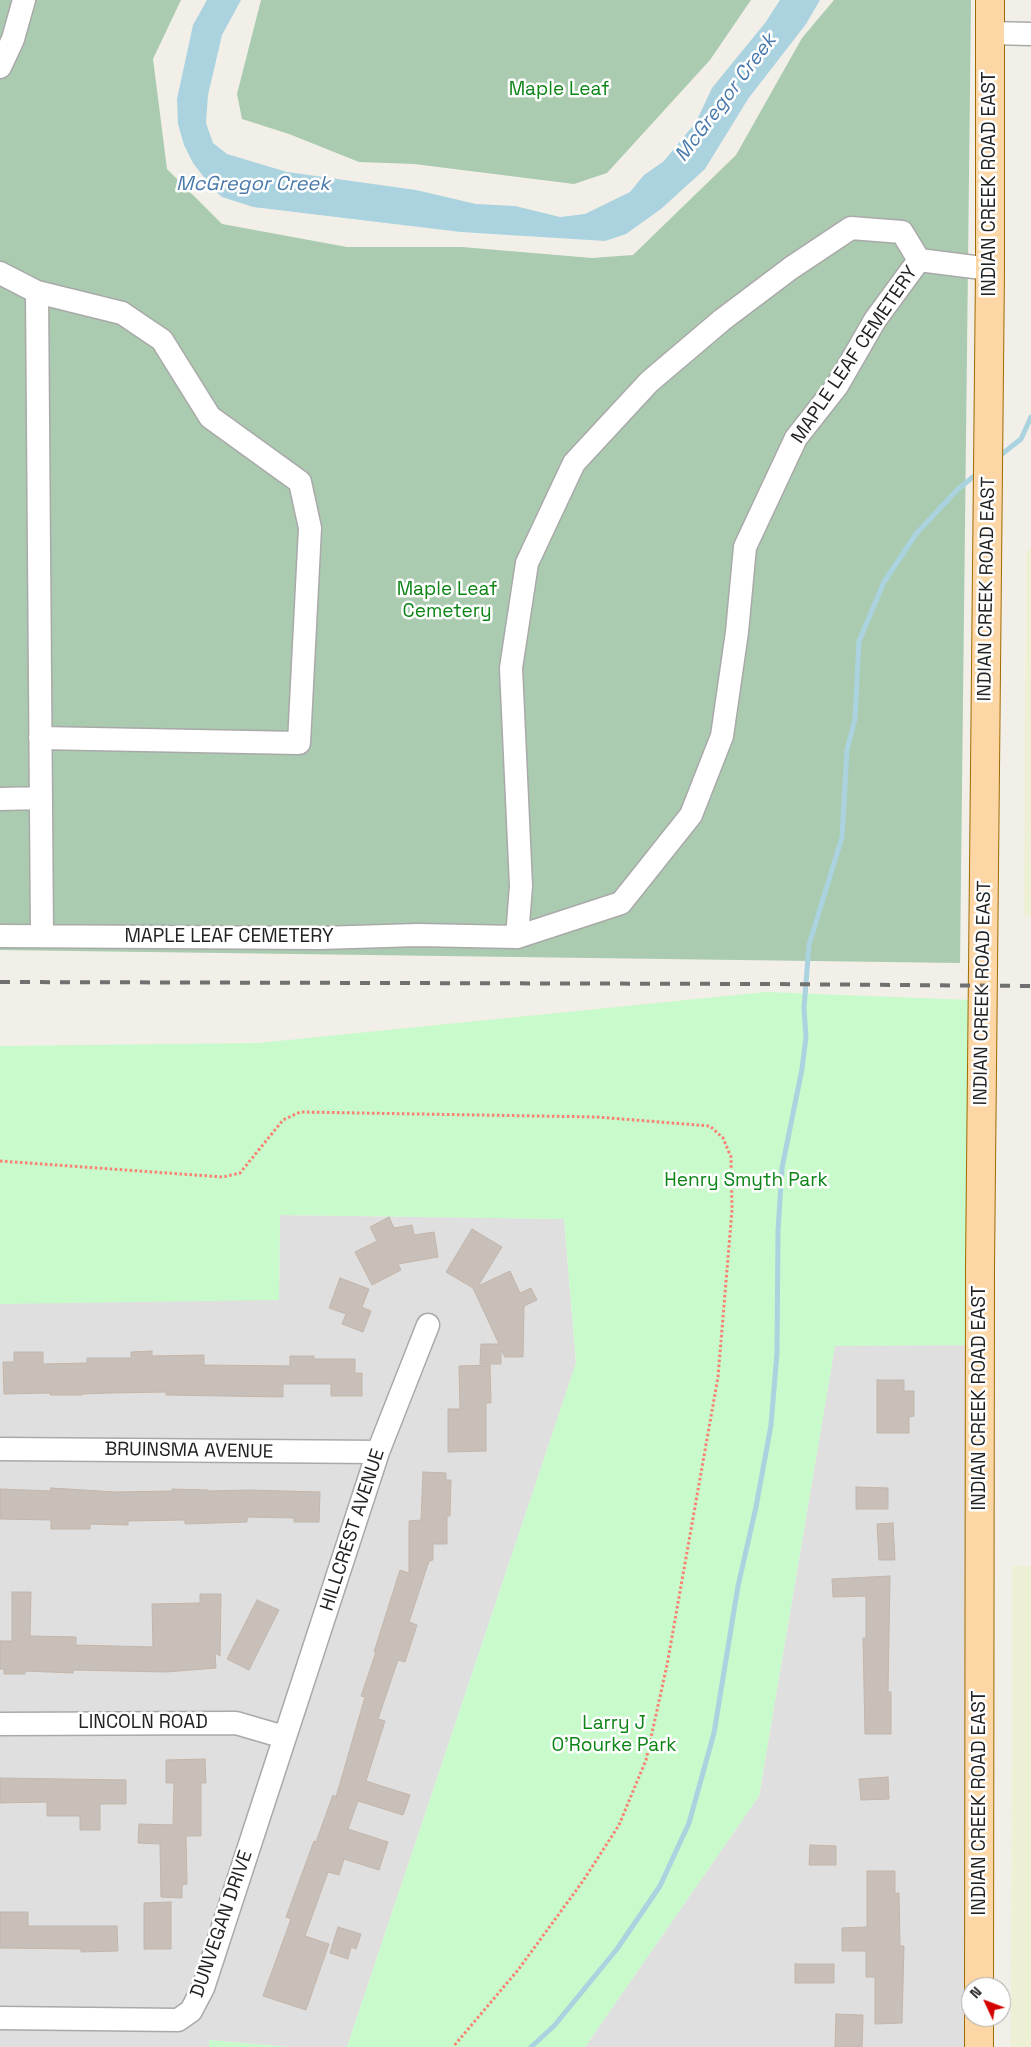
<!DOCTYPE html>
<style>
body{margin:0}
#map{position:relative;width:1031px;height:2047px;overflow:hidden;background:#f2efe9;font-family:"Space Grotesk",sans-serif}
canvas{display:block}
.north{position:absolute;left:961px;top:1977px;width:50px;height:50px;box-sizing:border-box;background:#fff;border:1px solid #a7a7a7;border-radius:50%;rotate:313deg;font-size:14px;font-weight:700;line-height:20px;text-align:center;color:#222}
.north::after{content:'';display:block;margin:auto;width:18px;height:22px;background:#d40000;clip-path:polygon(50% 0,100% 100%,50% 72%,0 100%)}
</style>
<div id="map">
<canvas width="1031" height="2047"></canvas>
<div class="north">N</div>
</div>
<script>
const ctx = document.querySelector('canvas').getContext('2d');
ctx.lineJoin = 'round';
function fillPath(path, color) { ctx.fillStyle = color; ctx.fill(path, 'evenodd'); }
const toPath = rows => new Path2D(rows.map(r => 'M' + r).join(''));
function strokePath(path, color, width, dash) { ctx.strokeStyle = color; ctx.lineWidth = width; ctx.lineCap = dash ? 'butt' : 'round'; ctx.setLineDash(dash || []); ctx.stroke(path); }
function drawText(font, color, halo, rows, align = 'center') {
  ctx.font = font + ' "Space Grotesk",sans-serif'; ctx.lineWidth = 5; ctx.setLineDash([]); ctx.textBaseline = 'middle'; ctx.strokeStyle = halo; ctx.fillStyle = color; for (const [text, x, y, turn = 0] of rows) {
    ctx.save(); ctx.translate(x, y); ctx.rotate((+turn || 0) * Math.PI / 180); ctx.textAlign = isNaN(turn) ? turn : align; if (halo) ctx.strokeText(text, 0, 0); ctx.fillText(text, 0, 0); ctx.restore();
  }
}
fillPath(toPath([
 [280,1215,564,1219,576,1363,347,2047,289,2047,209,2040,209,2047,0,2047,0,1302,279,1299],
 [972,1345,970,2047,585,2047,759,1796,835,1346]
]), '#e0dfdf');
fillPath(toPath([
 [1031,546,1031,916,1024,916,1026,553],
 [1012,1566,1031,1566,1031,2047,1011,2047]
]), '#eef0d5');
fillPath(toPath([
 [0,0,181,0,153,59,167,169,222,224,347,247,462,247,592,258,633,255,736,155,802,38,834,0,971,0,960,963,0,950],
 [261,0,751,0,710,60,607,173,574,184,414,164,359,162,289,134,242,119,237,94]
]), '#aacbaf');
fillPath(toPath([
 [766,992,972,1000,972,1345,835,1346,759,1796,585,2047,347,2047,576,1363,564,1219,280,1215,279,1300,0,1304,0,1046,258,1043],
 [209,2040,289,2047,209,2047]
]), '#c8facc');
fillPath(toPath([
 [207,0,241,0,222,35,208,95,206,123,213,143,227,154,287,172,416,190,476,204,515,206,560,217,585,214,630,192,644,175,664,161,696,122,712,88,765,23,780,0,820,0,806,24,748,99,705,169,661,209,626,234,605,241,461,232,253,207,222,197,213,189,193,163,184,145,178,124,177,99,193,25]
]), '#aad3df');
strokePath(toPath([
 [997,458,1021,439,1031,417],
 [531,2047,554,2026,617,1949,660,1886,689,1823,714,1733,738,1586,756,1507,771,1425,777,1353,778,1231,782,1168,802,1069,806,1037,804,1008,809,945,842,837,847,750,855,719,859,641,884,582,916,534,957,490,979,472]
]), '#aad3df', 5);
const building = toPath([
 [389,1217,394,1228,412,1225,414,1235,434,1232,438,1257,398,1264,401,1270,372,1285,355,1252,377,1241,370,1227,389,1217],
 [472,1229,502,1247,478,1286,510,1271,520,1293,531,1288,537,1300,524,1306,523,1357,505,1357,501,1350,501,1364,480,1364,481,1344,499,1344,473,1288,446,1272,472,1229],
 [340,1278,369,1289,362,1307,371,1311,363,1332,342,1324,346,1314,329,1308,340,1278],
 [152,1351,152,1356,204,1355,204,1365,290,1366,290,1356,314,1356,314,1359,355,1359,355,1373,362,1373,362,1396,331,1396,331,1384,283,1384,283,1397,166,1395,166,1392,111,1393,82,1394,82,1395,50,1395,50,1393,4,1394,3,1362,14,1362,14,1352,43,1352,43,1364,87,1363,87,1358,131,1358,131,1352,152,1351],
 [490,1365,491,1403,486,1403,486,1451,448,1452,448,1409,460,1409,459,1366,490,1365],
 [877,1380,904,1380,904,1391,914,1391,914,1416,909,1417,909,1433,877,1433,877,1380],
 [423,1472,446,1473,446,1480,451,1480,450,1516,447,1516,447,1544,433,1544,433,1560,429,1561,409,1622,417,1625,405,1662,398,1660,378,1719,385,1721,366,1781,410,1795,403,1815,358,1801,348,1829,388,1842,379,1870,344,1859,339,1875,328,1872,305,1936,329,1944,306,2010,263,1996,291,1919,286,1917,314,1841,316,1842,333,1795,336,1797,365,1697,361,1696,376,1652,374,1652,400,1570,409,1573,409,1521,421,1520,423,1472],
 [856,1487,888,1488,888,1509,856,1509,856,1487],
 [51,1488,116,1492,172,1491,172,1489,208,1490,208,1491,250,1490,320,1492,319,1522,294,1522,294,1518,247,1517,247,1522,185,1524,185,1520,128,1521,128,1525,90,1524,90,1529,51,1529,51,1520,0,1519,0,1489,51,1491,51,1488],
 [893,1523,895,1560,879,1560,877,1524,893,1523],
 [890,1576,888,1692,891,1692,891,1734,865,1734,863,1638,866,1638,866,1596,833,1597,832,1579,890,1576],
 [12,1592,31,1592,30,1636,76,1637,76,1645,153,1647,152,1604,200,1603,200,1594,221,1594,220,1656,215,1653,216,1668,166,1672,73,1670,73,1673,25,1671,25,1674,4,1674,4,1669,0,1669,0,1641,12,1641,12,1592],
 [257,1600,279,1610,249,1670,227,1659,257,1600],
 [205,1759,206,1783,201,1783,201,1836,186,1836,187,1884,182,1885,182,1898,161,1897,160,1844,138,1843,139,1824,173,1825,174,1783,166,1783,166,1760,205,1759],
 [888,1777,889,1799,861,1800,859,1779,888,1777],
 [0,1778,126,1780,126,1804,100,1804,100,1830,80,1830,80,1816,47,1816,47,1802,0,1803,0,1778],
 [810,1845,836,1846,836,1865,809,1865,810,1845],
 [867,1871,895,1871,895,1893,899,1893,900,1946,904,1946,902,2023,875,2024,875,1977,866,1977,866,1951,842,1951,842,1928,867,1927,867,1871],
 [171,1902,171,1949,144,1949,144,1903,171,1902],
 [0,1912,28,1912,28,1926,117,1926,118,1951,81,1952,81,1949,0,1948,0,1912],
 [338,1927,361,1934,356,1949,351,1947,348,1959,330,1953,338,1927],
 [795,1964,834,1964,834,1983,795,1983,795,1964],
 [836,2014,863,2015,862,2047,835,2047,836,2014]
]);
fillPath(building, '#c7bfb8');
strokePath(building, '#c4b6ab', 1);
const minor = toPath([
 [990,33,1031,34],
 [0,67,13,39,24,0],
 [919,260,990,269],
 [0,273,37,292,122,313,162,340,210,417,300,482,310,528,299,743,40,738],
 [37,292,42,936],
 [0,799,41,798],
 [0,936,320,938,418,935,517,937,621,903,691,815,722,736,737,632,745,547,796,438,837,386,875,320,919,260,902,232,851,228,791,268,722,320,649,382,574,463,527,563,511,668,521,886,517,937],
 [0,1449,378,1452],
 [0,1724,236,1723,284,1737],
 [0,2018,178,2020,191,2011,203,1988,378,1452,428,1325]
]);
const major = toPath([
 [979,1987,980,1267,990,269,990,0],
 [979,2047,979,2017]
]);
strokePath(minor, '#a9a9a9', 25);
strokePath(major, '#a06b00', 30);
strokePath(toPath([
 [0,1161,223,1177,240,1173,283,1120,300,1112,597,1117,710,1126,723,1138,731,1157,732,1210,718,1377,667,1665,646,1760,619,1825,583,1881,518,1970,453,2047]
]), '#fa8072', 3, [2.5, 2.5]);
strokePath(minor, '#fff', 22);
strokePath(major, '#fcd6a4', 28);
strokePath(toPath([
 [0,982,768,984,1031,986]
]), '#707070', 4, [10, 10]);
drawText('19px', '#0c8416', '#fff', [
 ["Maple Leaf",559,90],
 ["Maple Leaf",447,590],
 ["Cemetery",447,612],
 ["Henry Smyth Park",746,1181],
 ["Larry J",614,1724],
 ["O'Rourke Park",614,1746]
]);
drawText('19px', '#222', '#fff', [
 ["INDIAN CREEK ROAD EAST",990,184,-90],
 ["MAPLE LEAF CEMETERY",855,355,-56],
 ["INDIAN CREEK ROAD EAST",987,589,-89],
 ["MAPLE LEAF CEMETERY",229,937],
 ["INDIAN CREEK ROAD EAST",983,993,-89],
 ["INDIAN CREEK ROAD EAST",980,1398,-90],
 ["BRUINSMA AVENUE",189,1451,1],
 ["HILLCREST AVENUE",353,1530,-72],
 ["LINCOLN ROAD",143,1723],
 ["INDIAN CREEK ROAD EAST",980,1803,-90],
 ["DUNVEGAN DRIVE",222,1924,-71]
]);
drawText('italic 20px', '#4a7aab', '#fff', [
 ["McGregor Creek",726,98,-53],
 ["McGregor Creek",253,185]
]);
</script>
